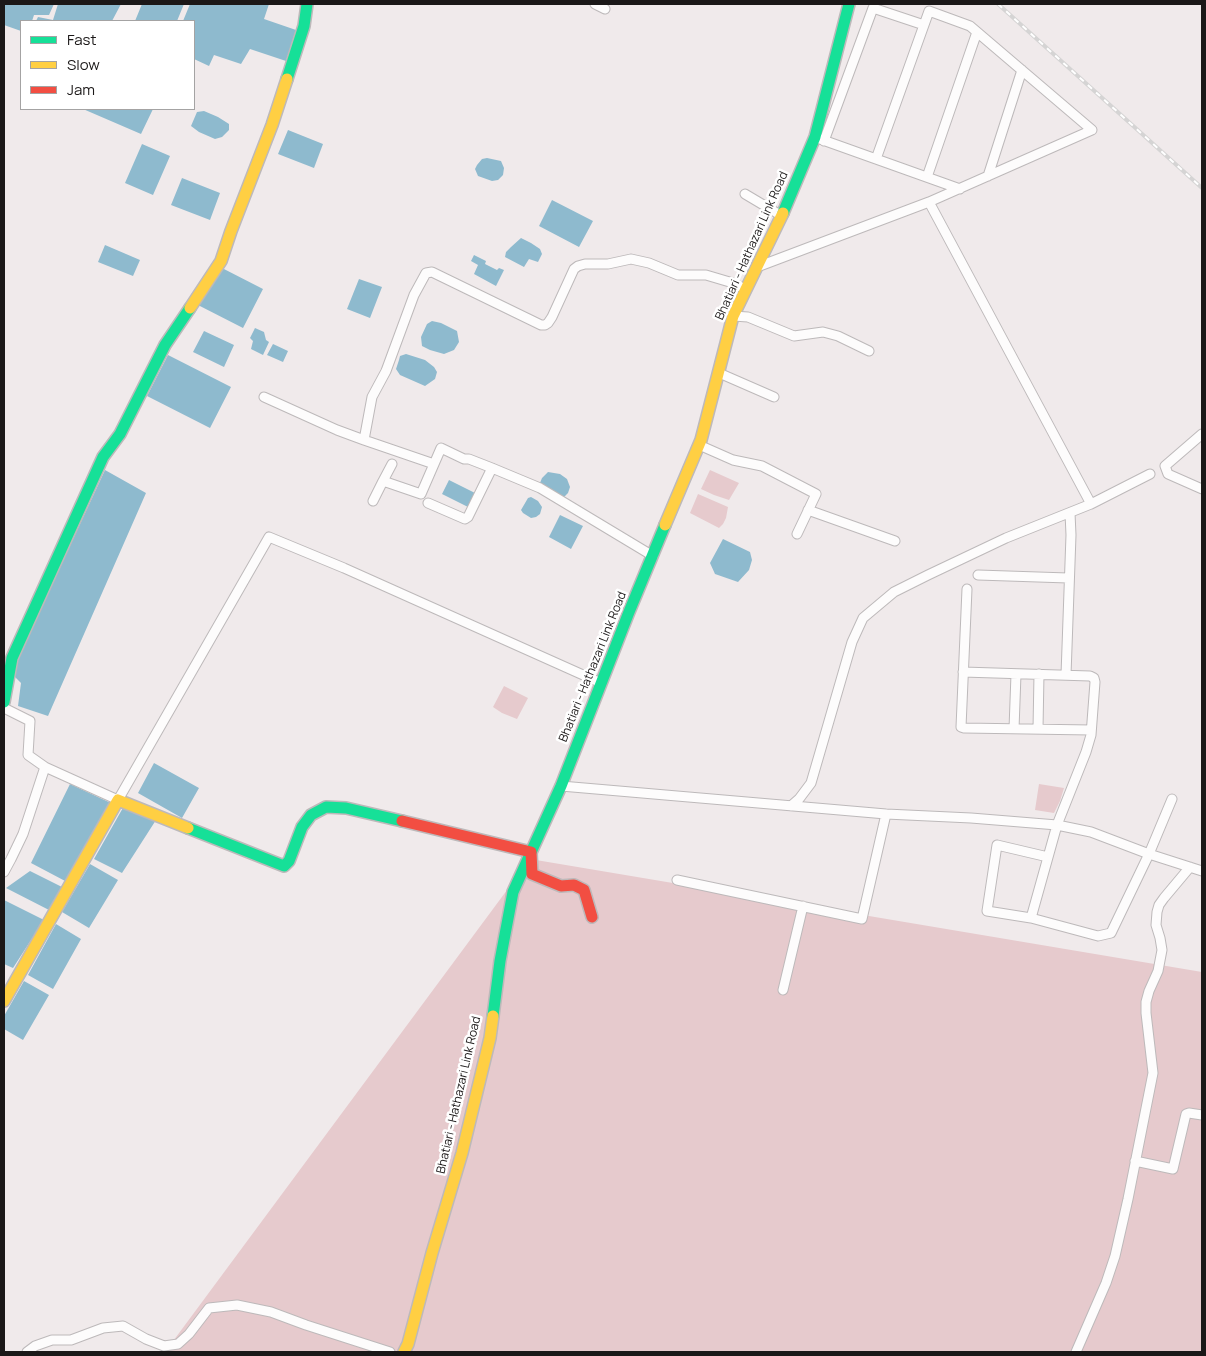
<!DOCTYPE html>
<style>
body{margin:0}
#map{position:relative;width:1206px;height:1356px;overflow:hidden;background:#f0eaeb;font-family:Manrope,sans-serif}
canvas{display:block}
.frame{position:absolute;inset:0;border:5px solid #1b1818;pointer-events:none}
.legend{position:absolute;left:20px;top:20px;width:175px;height:90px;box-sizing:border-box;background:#fff;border:1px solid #a4a3a3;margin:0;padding:6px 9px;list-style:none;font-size:15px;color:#1b1818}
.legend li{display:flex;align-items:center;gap:10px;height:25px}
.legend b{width:25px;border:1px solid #a4a3a3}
</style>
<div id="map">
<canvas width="1206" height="1356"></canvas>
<div class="frame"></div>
<ul class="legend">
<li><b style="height:6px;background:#16e098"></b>Fast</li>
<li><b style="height:6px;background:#ffcf43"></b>Slow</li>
<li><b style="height:6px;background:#f24e42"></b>Jam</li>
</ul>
</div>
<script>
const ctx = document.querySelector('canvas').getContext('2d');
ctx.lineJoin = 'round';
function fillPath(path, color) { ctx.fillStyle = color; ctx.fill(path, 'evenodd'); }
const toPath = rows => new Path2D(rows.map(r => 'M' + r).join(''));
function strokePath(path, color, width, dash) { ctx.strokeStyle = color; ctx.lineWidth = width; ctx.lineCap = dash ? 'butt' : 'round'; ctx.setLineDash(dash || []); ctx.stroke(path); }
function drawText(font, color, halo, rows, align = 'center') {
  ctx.font = font + ' Manrope,sans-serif'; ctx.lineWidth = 5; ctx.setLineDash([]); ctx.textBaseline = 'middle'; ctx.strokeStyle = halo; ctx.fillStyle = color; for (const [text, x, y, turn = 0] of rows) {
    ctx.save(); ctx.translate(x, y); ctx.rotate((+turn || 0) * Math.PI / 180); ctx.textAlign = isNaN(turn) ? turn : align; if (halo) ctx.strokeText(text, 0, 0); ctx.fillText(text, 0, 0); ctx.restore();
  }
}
fillPath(toPath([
 [710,470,739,483,729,500,714,495,701,489],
 [698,494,728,507,726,518,723,524,719,528,690,513],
 [504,686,528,698,517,719,502,713,493,707],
 [1039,784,1064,788,1060,801,1054,813,1035,810],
 [530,859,1202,972,1202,1352,165,1352]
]), '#e6cacd');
fillPath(toPath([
 [4,4,54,4,49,15,34,15,32,21,21,21,21,31,4,25],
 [58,4,121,4,112,21,36,21,38,17,53,20],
 [142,4,184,4,177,21,135,21],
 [190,4,269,4,264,19,296,30,286,61,250,49,241,64,214,55,209,66,194,59,194,21,183,21],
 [83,109,153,109,141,134],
 [204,111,218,117,229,124,229,130,222,137,215,139,199,132,191,126,197,112],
 [288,130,323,144,314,168,278,154],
 [142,144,170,156,153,195,125,183],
 [487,158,501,161,504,168,503,175,498,180,492,181,478,176,475,169,477,165,482,159],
 [182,178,220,193,210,220,171,205],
 [552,200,593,221,579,247,539,226],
 [521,238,531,243,540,249,542,254,538,262,529,259,524,267,505,257,506,252,511,247],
 [105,245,140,260,133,276,98,262],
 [474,255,486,261,485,264,497,270,499,268,504,270,496,286,474,274,478,265,471,261],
 [222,268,263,289,243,328,196,304],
 [359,279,382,287,370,318,347,309],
 [432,321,441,323,457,331,459,342,454,350,444,354,430,350,422,346,421,337,427,324],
 [255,328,264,332,266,340,269,342,263,355,251,349,253,341,250,338],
 [204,331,234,345,224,367,193,352],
 [273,344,288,351,283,362,267,355],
 [406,354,425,360,434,367,437,372,435,379,425,386,400,375,396,369,399,360,400,356],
 [168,355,231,387,210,428,147,396],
 [105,470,146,493,48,716,18,706,21,683,13,675,16,662],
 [548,472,560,474,567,479,570,487,568,493,563,498,543,488,540,483,542,478],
 [449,480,477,494,470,508,442,494],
 [531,497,538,501,542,507,540,514,536,517,531,518,523,513,521,510,528,498],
 [560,515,583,526,571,549,549,537],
 [723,539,750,552,752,560,749,570,738,582,715,574,710,563],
 [154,763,199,788,182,818,138,793],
 [70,784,113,804,67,882,31,863],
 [124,806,156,820,122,873,94,859],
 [90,864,118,880,89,928,62,912],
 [30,871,62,887,49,910,6,888],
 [4,900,44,920,13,968,4,964],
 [56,924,81,939,53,989,28,975],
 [24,981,49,995,23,1040,4,1029,4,1016]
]), '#8ebace');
const street = toPath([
 [595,4,605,9],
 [820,139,960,189],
 [824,141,873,8,924,25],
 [876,159,929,11,970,26,1092,130,929,202],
 [988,176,1022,70],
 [927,177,977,32],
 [745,194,782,216],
 [757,267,929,202,1091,504,1150,474],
 [733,316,748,317,794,336,823,332,838,336,869,351],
 [719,373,774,397],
 [264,397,337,430,364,440],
 [1202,434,1165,466,1168,474,1202,489],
 [699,445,733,460,762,466,816,494,797,534],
 [434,464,364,440,372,397,386,371,414,295,426,273,432,272,541,325,545,325,548,323,552,317,574,269,578,266,585,264,608,264,631,259,649,263,678,275,706,275,733,283,745,289],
 [383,481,392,464],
 [373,501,383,481,421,494,441,448,464,459,469,459,492,468,540,488,653,556],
 [428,503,465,519,468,517,492,468],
 [808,510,895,541],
 [978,575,1068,578],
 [967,589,961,727,964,728,1091,730],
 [963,672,1090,676,1094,678,1095,682,1091,735,1086,752,1057,825,1031,918,1098,936,1111,933,1149,854,1172,799],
 [1066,675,1071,535,1070,513],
 [4,708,30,721,28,755,45,767,23,834,11,859,4,872],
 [1014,729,1016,674],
 [1038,729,1039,674],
 [45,767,118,800,269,537,344,568,601,683],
 [561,786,886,814,971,818,1057,825,1091,832,1149,854,1202,871],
 [791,806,799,799,811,783,852,642,863,618,894,592,928,575,1006,538,1091,504],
 [677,880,862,919,886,814],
 [1031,918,987,911,997,845,1048,857],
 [783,990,803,906],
 [1135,1161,1173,1169,1186,1114,1189,1113,1202,1115],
 [27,1352,35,1346,52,1340,71,1340,103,1328,123,1326,146,1339,164,1346,178,1344,189,1334,209,1308,237,1305,271,1312,306,1325,390,1352],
 [1076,1352,1106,1283,1115,1256,1128,1199,1153,1073,1146,1013,1146,1002,1149,991,1158,971,1162,950,1160,938,1156,925,1157,912,1159,905,1164,898,1190,867]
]);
const fast = toPath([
 [287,79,304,26,307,4],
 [783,213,815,137,849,4],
 [4,702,12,658,103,457,120,434,165,345,190,308],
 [188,828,284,866,289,861,302,827,311,815,326,807,346,808,402,821],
 [493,1016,500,961,513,892,561,786,629,612,665,525]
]);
const slow = toPath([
 [190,308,221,261,231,231,272,125,287,79],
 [665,525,701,440,733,316,783,213],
 [4,1001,118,800,188,828],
 [404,1352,408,1344,432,1253,462,1153,490,1038,493,1016]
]);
const jam = toPath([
 [402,821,531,852,532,874,561,886,574,885,584,890,592,917]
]);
strokePath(street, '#bdb9ba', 11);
strokePath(fast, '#bdb9ba', 14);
strokePath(slow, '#bdb9ba', 14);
strokePath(jam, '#bdb9ba', 14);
strokePath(street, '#fdfcfc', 9);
strokePath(fast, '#16e098', 11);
strokePath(slow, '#ffcf43', 11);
strokePath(jam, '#f24e42', 11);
const rail = toPath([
 [998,4,1202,188]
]);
strokePath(rail, '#d5d4d4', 4);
strokePath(rail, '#fff', 2, [5.5]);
drawText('12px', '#1b1818', '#fff', [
 ["Bhatiari - Hathazari Link Road",752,246,-66],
 ["Bhatiari - Hathazari Link Road",593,667,-68],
 ["Bhatiari - Hathazari Link Road",459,1095,-77]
]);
</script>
